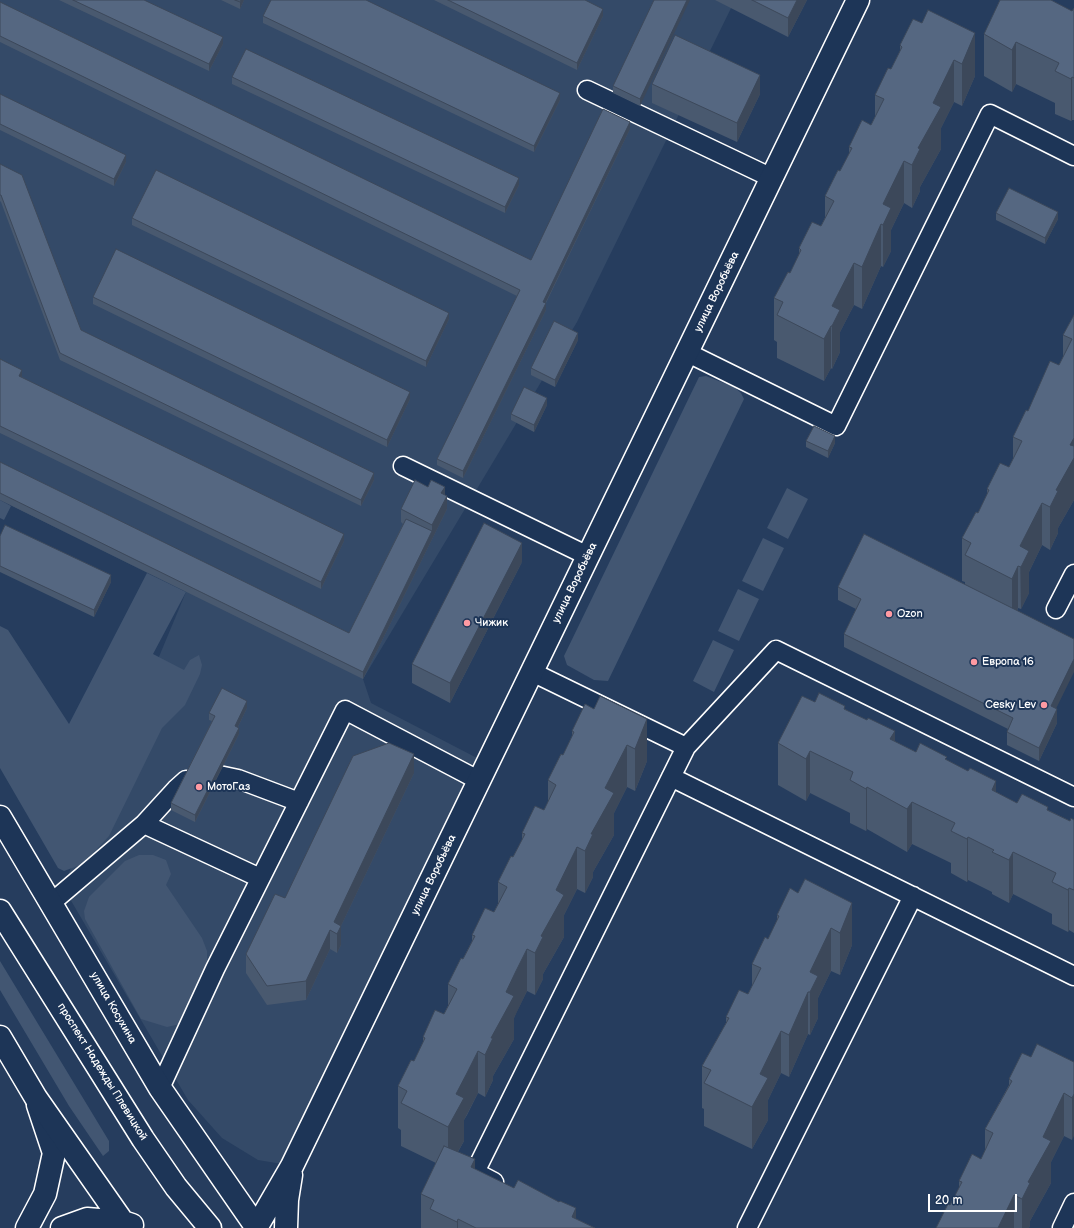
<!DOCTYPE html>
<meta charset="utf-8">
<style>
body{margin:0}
#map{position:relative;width:1074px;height:1228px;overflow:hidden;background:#263d5e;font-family:"Balsamiq Sans",sans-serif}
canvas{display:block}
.scale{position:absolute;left:928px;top:1194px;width:89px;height:18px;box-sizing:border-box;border:2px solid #fff;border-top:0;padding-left:5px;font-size:12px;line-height:14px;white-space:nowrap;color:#fff;-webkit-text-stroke:3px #1d3557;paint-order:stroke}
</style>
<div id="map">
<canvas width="1074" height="1228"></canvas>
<div class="scale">20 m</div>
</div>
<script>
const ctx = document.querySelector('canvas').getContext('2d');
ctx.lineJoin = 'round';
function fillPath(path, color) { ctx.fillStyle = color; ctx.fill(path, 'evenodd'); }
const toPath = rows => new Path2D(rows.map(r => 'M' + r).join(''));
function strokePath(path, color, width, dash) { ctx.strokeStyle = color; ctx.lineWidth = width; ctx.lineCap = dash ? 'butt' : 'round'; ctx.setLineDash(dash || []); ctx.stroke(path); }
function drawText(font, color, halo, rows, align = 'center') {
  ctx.font = font + ' "Balsamiq Sans",sans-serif'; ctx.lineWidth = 4; ctx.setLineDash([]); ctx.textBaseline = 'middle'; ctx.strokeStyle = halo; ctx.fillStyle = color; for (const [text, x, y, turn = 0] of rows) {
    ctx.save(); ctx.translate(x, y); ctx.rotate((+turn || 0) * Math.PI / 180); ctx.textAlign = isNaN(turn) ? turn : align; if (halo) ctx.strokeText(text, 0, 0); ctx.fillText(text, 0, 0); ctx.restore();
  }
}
fillPath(toPath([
 [0,0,735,0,577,322,363,679,371,703,477,758,282,1164,258,1160,222,1138,188,1100,63,887,186,592,0,500]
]), '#344a68');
fillPath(toPath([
 [706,376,734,387,741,393,744,399,608,681,594,680,567,665,564,656,699,377],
 [787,488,808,499,788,539,767,528],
 [0,500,11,506,4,520,0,518],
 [763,538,784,548,763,591,742,581],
 [147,573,186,592,153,654,184,670,190,660,199,655,202,665,200,674,185,705,162,728,109,836,83,864,64,871,58,868,0,768,0,626,8,630,69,724],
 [738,589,759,599,739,641,718,631],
 [713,640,734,650,714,692,693,681],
 [139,855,153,855,166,860,171,874,166,885,202,938,207,951,207,968,180,1024,167,1027,141,1019,85,919,84,911,89,897,125,861],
 [0,961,109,1141,109,1151,103,1156,69,1106,0,990]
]), '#425672');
const lane = toPath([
 [587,90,772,178],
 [688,353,836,426,990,114,1074,156],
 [403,466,588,556],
 [1056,609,1074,574],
 [532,672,686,747],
 [219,775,238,779,299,802],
 [671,777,1074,976],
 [144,824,176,789,186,780],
 [51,903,144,824,260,878],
 [160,1088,215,969,345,710,480,781],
 [494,1182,475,1172,686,747,776,650,1074,797],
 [747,1228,913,896],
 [1062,1228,1074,1203]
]);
const street = toPath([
 [0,817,160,1088,257,1228],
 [27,1228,45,1194,54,1153,38,1105],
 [256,1228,292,1166,858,0],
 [286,1228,287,1200,291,1175]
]);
const secondary = toPath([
 [0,911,143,1139,176,1187,210,1228],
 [0,1037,36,1098,127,1228],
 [62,1228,87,1219,123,1222,132,1225]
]);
strokePath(lane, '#fff', 21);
strokePath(street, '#fff', 25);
strokePath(secondary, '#fff', 25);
strokePath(lane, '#1d3557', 18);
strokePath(street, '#1d3557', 22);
strokePath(secondary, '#1d3557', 22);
fillPath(toPath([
 [59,0,144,0,223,44,209,71],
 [221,0,244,0,240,9],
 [434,0,585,0,603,16,577,70],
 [654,0,640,106,613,93,613,86],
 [715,0,807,0,788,37],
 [0,2,531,260,630,129,546,303,546,310,463,478,437,465,437,459,517,296,0,42],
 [1074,8,1074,120,1072,120,1071,121,1055,114,1055,103,1016,84,1012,92,984,76,984,34,1072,11],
 [263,16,560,100,534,152,263,23],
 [922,23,975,76,962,106,954,102,941,128,941,149,920,187,920,191,912,208,904,203,891,230,891,251,883,267,881,266,862,309,854,305,840,332,840,352,832,369,831,368,824,381,777,358,777,342,774,340,774,298,790,273,799,255,799,248,821,226,825,218,825,196,840,171,849,154,849,147,871,125,875,117,875,95,891,69,900,52,900,45],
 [232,77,519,185,505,213,232,84],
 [652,84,760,94,737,142,652,103],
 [0,94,126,162,114,186,0,130],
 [0,164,81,330,374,480,361,506,60,360,1,202,0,201],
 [996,213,1058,219,1045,244,996,220],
 [132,218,449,319,426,367,132,225],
 [93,297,410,399,387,447,93,304],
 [1074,315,1074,500,1058,528,1058,533,1050,550,1042,545,1029,572,1029,593,1021,609,1018,608,1017,611,1056,709,1057,723,1039,761,1007,745,1007,732,1008,729,844,647,844,634,856,609,838,600,838,587,965,584,965,582,962,581,962,538,978,513,987,496,987,489,1009,467,1013,459,1013,437,1028,411,1059,365,1063,358,1063,335],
 [578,340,555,387,531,375,531,368],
 [0,359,22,376,22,377,344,541,321,589,0,433],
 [547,405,534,432,511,420,511,414],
 [806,441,835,443,828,458,806,447],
 [0,462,349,633,403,524,401,522,401,509,445,495,447,509,363,679,0,500],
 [0,536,111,582,94,617,0,572],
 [522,562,450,703,412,683,412,664],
 [247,708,238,727,239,734,195,822,171,810,171,803,212,721,209,720,209,713],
 [594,709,647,761,635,791,627,787,614,813,614,835,593,872,593,877,585,893,577,889,564,915,564,937,543,974,543,979,535,995,527,991,516,1013,514,1018,514,1039,493,1076,493,1080,485,1097,478,1093,467,1115,464,1120,464,1141,458,1152,475,1169,595,1228,421,1228,421,1194,436,1163,401,1146,401,1130,398,1128,398,1086,414,1061,423,1043,423,1037,444,1014,448,1006,448,984,463,959,472,941,472,935,494,912,498,904,498,882,513,857,522,840,522,833,544,810,548,803,548,780,563,755,572,738,572,731],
 [845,709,895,742,916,752,947,760,996,792,1017,803,1048,810,1070,821,1074,820,1074,933,1069,930,1068,932,1052,924,1052,914,1013,894,1009,903,992,894,992,892,968,880,967,882,951,873,951,863,912,844,907,852,867,829,866,831,850,823,850,813,810,793,806,801,778,785,778,743],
 [414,773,341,926,341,945,337,953,330,949,306,1000,267,1005,246,973,246,954,285,898],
 [798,893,852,945,840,975,831,971,818,998,818,1018,810,1035,808,1034,789,1077,781,1073,768,1100,768,1120,752,1149,704,1126,704,1109,702,1108,702,1066,726,1023,726,1017,748,994,752,987,752,964,768,939,777,921,777,915],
 [1031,1057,1074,1062,1072,1140,1064,1136,1051,1162,1051,1183,1030,1221,1030,1225,1029,1228,936,1228,950,1205,959,1188,959,1181,981,1159,985,1151,985,1129,1009,1085,1009,1079]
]), '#49596f');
fillPath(toPath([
 [241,0,244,0,240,9,240,2],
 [687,0,690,0,640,106,640,99],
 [797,0,807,0,788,37,788,18],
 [603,9,603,16,577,70,577,63],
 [975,33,975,76,962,106,962,64],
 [223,37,223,44,209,71,209,64],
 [1016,42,1016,84,1012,92,1012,50],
 [954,60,954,102,941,128,941,149,920,187,920,191,912,208,912,165,933,103],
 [760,75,760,94,737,142,737,123],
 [1072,77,1072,120,1071,121,1071,79],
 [560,93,560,100,534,152,534,146],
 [630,122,630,129,543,308,543,302],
 [126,155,126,162,114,186,114,179],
 [904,161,904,203,891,230,891,251,883,267,883,204],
 [519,178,519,185,505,213,505,207],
 [1058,212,1058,219,1045,244,1045,238],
 [881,224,881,266,862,309,862,267],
 [854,263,854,305,840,332,840,352,832,369,832,306],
 [546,303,546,310,463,478,463,471],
 [449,313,449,319,426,367,426,361],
 [831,326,831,368,824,381,824,339],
 [578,333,578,340,555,387,555,380],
 [22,370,22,376,19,383,19,376],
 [410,392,410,399,387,447,387,440],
 [547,398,547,405,534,432,534,425],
 [835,436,835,443,828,458,828,451],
 [1074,438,1074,500,1058,528,1058,533,1050,550,1050,507,1070,445],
 [374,473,374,480,361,506,361,500],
 [445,487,445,500,447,496,447,509,363,679,363,672,432,531,432,525,441,493],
 [1042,503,1042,545,1029,572,1029,593,1021,609,1020,546],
 [344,534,344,541,321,589,321,582],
 [522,543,522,562,450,703,450,683],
 [1018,566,1018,608,1012,621,1012,579],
 [111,575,111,582,94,617,94,610],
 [1074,659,1074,672,1051,719,1051,706],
 [247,701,247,708,235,733,235,726],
 [1057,709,1057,723,1039,761,1039,748],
 [647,719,647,761,635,791,635,749],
 [239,728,239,734,195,822,195,815],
 [895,731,895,773,890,739],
 [627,745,627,787,614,813,614,835,593,872,593,877,585,893,585,851,605,788],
 [810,751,810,793,806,801,806,759],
 [414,754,414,773,341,926,341,945,337,953,337,934,334,922],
 [996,781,996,823,992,790],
 [867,787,867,829,866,831,866,789],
 [912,802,912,844,907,852,907,809],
 [968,837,968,880,967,882,967,839],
 [577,847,577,889,564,915,564,937,543,974,543,979,535,995,535,953,556,890],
 [1013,852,1013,894,1009,903,1009,860],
 [1069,888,1069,930,1068,932,1068,890],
 [852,903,852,945,840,975,840,933],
 [831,928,831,971,818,998,818,1018,810,1035,810,972],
 [330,930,330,949,306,1000,306,981],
 [527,949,527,991,514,1018,514,1039,493,1076,493,1080,485,1097,485,1055,506,992],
 [808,992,808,1034,789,1077,789,1035],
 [781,1031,781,1073,768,1100,768,1120,752,1149,752,1107,760,1074],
 [478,1051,478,1093,464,1120,464,1141,448,1169,448,1127,456,1094],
 [1064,1093,1064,1136,1051,1162,1051,1183,1030,1221,1030,1225,1029,1228,1022,1228,1022,1199,1028,1182,1043,1137],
 [1074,1094,1074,1136,1072,1140,1072,1098],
 [475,1159,475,1201,471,1167],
 [1014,1195,1014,1228,998,1228],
 [576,1208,576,1228,572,1217],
 [458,1219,458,1228,457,1228,457,1222]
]), '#3c485a');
const building = toPath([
 [73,0,144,0,223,37,209,64,73,0],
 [235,0,241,0,240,2,235,0],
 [271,0,366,0,560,93,534,146,263,16,271,0],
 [448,0,585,0,603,9,577,63,448,0],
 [654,0,687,0,640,99,613,86,654,0],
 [752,0,797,0,788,18,752,0],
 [1000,0,1051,0,1072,11,1074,8,1074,78,1072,77,1071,79,1055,71,1059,63,1016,42,1012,50,984,34,1000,0],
 [0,2,531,260,603,109,630,122,543,302,546,303,463,471,437,459,520,290,0,36,0,2],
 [928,10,975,33,962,64,954,60,933,103,941,107,918,148,920,149,912,165,904,161,883,204,891,208,883,225,881,224,862,267,854,263,832,306,840,310,832,326,831,326,824,339,777,315,783,302,774,298,788,272,790,273,801,250,799,248,812,222,821,226,834,201,825,196,838,170,840,171,852,148,849,147,862,120,871,125,884,99,875,95,888,68,891,69,902,47,900,45,913,19,922,23,928,10],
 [675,35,760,75,737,123,652,84,675,35],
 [246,49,519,178,505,207,232,77,246,49],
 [0,94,126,155,114,179,0,124,0,94],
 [0,164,22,175,81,330,374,473,361,500,60,353,1,195,0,195,0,164],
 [156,170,449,313,426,361,132,218,156,170],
 [1009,188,1058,212,1045,238,996,213,1009,188],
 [116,249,410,392,387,440,93,297,116,249],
 [1074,315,1074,438,1070,445,1074,446,1074,458,1056,490,1058,491,1050,507,1042,503,1020,546,1029,551,1021,567,1018,566,1012,579,965,555,971,543,962,538,976,512,978,513,989,490,987,489,1000,463,1009,467,1022,441,1013,437,1026,410,1028,411,1050,361,1059,365,1072,339,1063,335,1074,315],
 [554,321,578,333,555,380,531,368,554,321],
 [0,359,22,370,19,376,344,534,321,582,0,426,0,359],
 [524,387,547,398,534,425,511,414,524,387],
 [814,426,835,436,828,451,806,441,814,426],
 [0,462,349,633,406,519,432,531,363,672,0,493,0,462],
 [415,480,428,487,431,480,445,487,441,493,447,496,432,525,401,509,415,480],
 [484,523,522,543,450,683,412,664,484,523],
 [5,525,111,575,94,610,0,566,0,536,5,525],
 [864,534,1074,639,1074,659,1051,706,1057,709,1039,748,1007,732,1013,718,844,634,861,599,838,587,864,534],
 [222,688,247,701,235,726,239,728,195,815,171,803,215,716,209,713,222,688],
 [819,693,845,706,844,709,867,720,868,718,895,731,890,739,916,752,920,743,947,757,945,759,968,771,970,768,996,781,992,790,1017,803,1022,794,1048,807,1047,810,1070,821,1071,818,1074,820,1074,890,1069,888,1068,890,1052,882,1056,873,1013,852,1009,860,992,852,994,850,968,837,967,839,951,831,955,823,912,802,907,809,867,787,866,789,850,780,853,772,810,751,806,759,778,743,802,696,815,702,819,693],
 [600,696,647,719,635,749,627,745,605,788,614,793,591,834,593,834,585,851,577,847,556,890,564,895,541,936,543,937,535,953,527,949,516,971,506,992,514,996,491,1038,493,1038,485,1055,478,1051,467,1073,456,1094,464,1098,448,1127,401,1103,407,1091,398,1086,411,1060,414,1061,425,1038,423,1037,435,1010,444,1014,457,989,448,984,461,958,463,959,475,936,472,935,485,908,494,912,507,887,498,882,511,856,513,857,525,834,522,833,535,806,544,810,556,785,548,780,561,754,563,755,574,732,572,731,585,704,594,709,600,696],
 [389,743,414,754,334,922,341,926,337,934,330,930,306,981,267,986,246,954,275,894,285,898,353,756,389,743],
 [805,879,852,903,840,933,831,928,810,972,818,976,810,992,808,992,789,1035,781,1031,760,1074,768,1078,752,1107,704,1083,711,1070,702,1066,729,1018,726,1017,739,990,748,994,761,968,752,964,765,937,768,939,779,916,777,915,790,888,798,893,805,879],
 [1037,1044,1074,1062,1074,1094,1072,1098,1064,1093,1043,1137,1051,1141,1028,1182,1030,1183,1022,1199,1014,1195,998,1228,936,1228,948,1204,950,1205,962,1182,959,1181,972,1154,981,1159,993,1133,985,1129,1012,1081,1009,1079,1022,1053,1031,1057,1037,1044],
 [444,1146,475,1159,471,1167,514,1188,518,1180,559,1202,560,1201,576,1208,572,1217,595,1228,476,1228,458,1219,457,1222,430,1209,434,1200,421,1194,444,1146]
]);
fillPath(building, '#556781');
strokePath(building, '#3c485a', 1);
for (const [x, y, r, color] of [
 [889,614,4,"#ff9aa2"],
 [467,623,4,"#ff9aa2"],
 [974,662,4,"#ff9aa2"],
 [1044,705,4,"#ff9aa2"],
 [199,787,4,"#ff9aa2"]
]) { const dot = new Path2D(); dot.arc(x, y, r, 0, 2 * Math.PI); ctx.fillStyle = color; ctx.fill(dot); strokePath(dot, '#1d3557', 1.5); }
drawText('11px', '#fff', '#1d3557', [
 ["улица Воробьёва",717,292,-64],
 ["улица Воробьёва",575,583,-64],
 ["улица Воробьёва",434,875,-64],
 ["улица Косухина",113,1008,60],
 ["проспект Надежды Плевицкой",102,1072,58]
]);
drawText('11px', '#fff', '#1d3557', [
 ["Ozon",897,614],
 ["Чижик",475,623],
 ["Европа 16",982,662],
 ["Cesky Lev",1036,705,"right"],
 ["МотоГаз",207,787]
], 'left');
</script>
